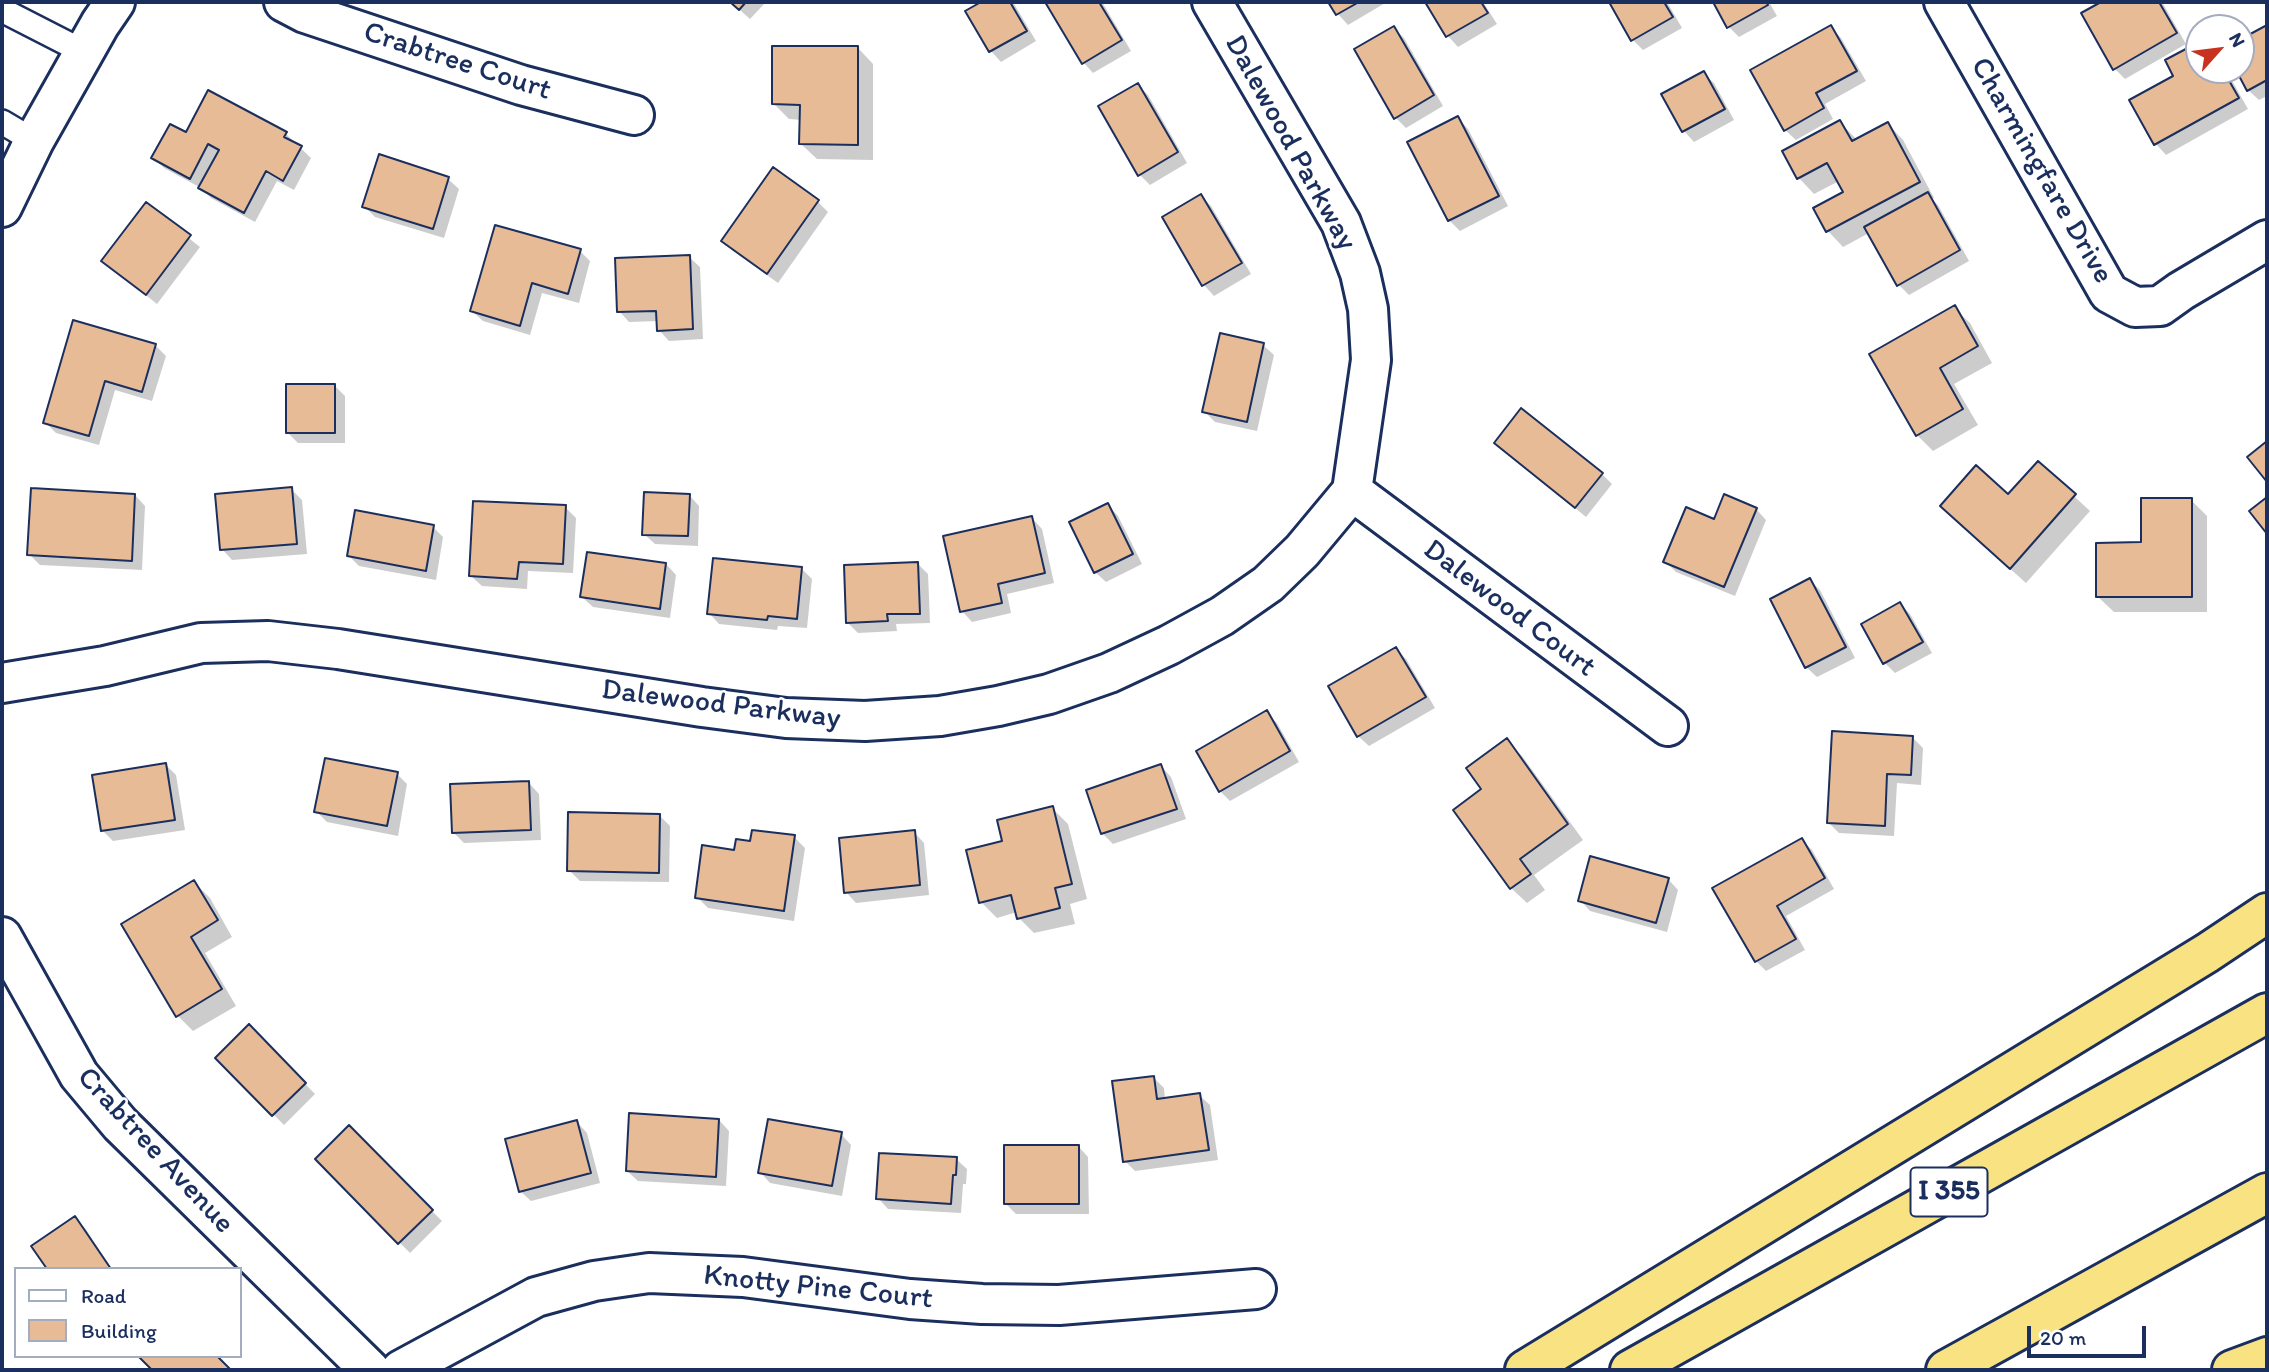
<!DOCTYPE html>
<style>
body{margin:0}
#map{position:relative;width:2269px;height:1372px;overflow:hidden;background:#fff;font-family:Itim,sans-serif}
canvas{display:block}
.frame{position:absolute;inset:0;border:4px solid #1b2f5e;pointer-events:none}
.legend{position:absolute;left:14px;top:1267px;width:228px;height:91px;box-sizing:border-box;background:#fff;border:2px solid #a4acbf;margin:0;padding:9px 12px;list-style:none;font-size:21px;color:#1b2f5e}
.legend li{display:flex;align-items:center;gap:14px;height:35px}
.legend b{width:35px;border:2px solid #a4acbf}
.north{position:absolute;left:2185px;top:14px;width:70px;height:70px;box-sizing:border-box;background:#fff;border:2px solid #a4acbf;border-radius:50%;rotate:62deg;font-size:19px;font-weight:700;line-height:28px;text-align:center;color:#1b2f5e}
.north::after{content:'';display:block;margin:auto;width:24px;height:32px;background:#c8321e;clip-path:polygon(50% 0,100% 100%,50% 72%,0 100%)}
.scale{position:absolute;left:2027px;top:1326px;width:119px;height:32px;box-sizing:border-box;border:4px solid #1b2f5e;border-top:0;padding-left:9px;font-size:21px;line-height:24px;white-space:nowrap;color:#1b2f5e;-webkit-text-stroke:5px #fff;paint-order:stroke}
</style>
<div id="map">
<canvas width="2269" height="1372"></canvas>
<div class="frame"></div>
<ul class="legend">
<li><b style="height:9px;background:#fff"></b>Road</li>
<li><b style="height:19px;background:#e6bb96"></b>Building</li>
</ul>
<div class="north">N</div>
<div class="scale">20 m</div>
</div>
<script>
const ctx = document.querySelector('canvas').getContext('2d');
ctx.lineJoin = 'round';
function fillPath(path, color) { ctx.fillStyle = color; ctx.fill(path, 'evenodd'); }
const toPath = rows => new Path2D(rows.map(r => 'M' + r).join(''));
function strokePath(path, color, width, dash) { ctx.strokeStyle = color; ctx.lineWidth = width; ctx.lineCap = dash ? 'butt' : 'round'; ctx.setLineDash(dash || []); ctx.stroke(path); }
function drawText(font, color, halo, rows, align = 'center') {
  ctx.font = font + ' Itim,sans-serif'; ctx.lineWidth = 5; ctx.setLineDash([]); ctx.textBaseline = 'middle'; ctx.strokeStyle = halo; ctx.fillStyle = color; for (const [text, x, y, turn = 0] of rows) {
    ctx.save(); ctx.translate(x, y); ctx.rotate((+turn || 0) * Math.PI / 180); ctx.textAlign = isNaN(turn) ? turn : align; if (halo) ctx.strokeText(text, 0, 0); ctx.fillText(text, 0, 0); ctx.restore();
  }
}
fillPath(toPath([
 [731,2,766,2,750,19],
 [985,2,1013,2,1036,41,1001,62,991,51,968,12],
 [1047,2,1102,2,1131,51,1093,73,1083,62],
 [1330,2,1387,2,1348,25,1338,14],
 [1427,2,1483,2,1497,24,1458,47,1448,36],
 [1611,2,1667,2,1682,28,1643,50,1633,40],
 [1715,2,1769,2,1777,16,1739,37,1729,27],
 [2104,2,2162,2,2186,44,2125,79,2115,69,2083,14],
 [1831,27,1841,38,1866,81,1825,104,1833,119,1796,140,1785,130],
 [2267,27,2267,96,2259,100,2248,90,2238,70,2241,70,2241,41],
 [1393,28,1404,38,1443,106,1406,128,1396,118],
 [2199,44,2199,70,2226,70,2248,109,2166,155,2156,144,2131,101,2175,76],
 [858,48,873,64,873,160,817,159,801,144,802,120,789,119,774,104],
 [1703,73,1714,83,1734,120,1694,142,1684,131,1664,95],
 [1137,85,1148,95,1187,163,1150,185,1140,175],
 [1458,118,1468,129,1508,206,1460,231,1449,220,1410,143],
 [1840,122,1857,140,1888,124,1903,140,1934,198,1932,199,1938,205,1969,261,1909,295,1898,284,1869,233,1843,247,1828,231,1845,193,1839,181,1814,194,1799,178,1784,152],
 [186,134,286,134,311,158,294,190,277,181,255,222,211,198,201,188,164,168,154,158],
 [773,169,818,202,828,212,778,283,733,251,723,241],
 [448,179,459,189,444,238,375,217,364,206],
 [1201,196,1211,206,1251,274,1214,296,1204,285,1164,217],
 [146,204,200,247,157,304,103,261],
 [580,251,590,261,579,303,542,293,530,335,483,321,472,311],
 [689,257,700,267,703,339,669,341,659,330,659,321,629,322,619,311],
 [1954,308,1970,323,1992,363,1954,384,1978,425,1933,451,1917,435],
 [155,345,166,356,152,401,115,390,99,445,56,433,45,422],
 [1263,345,1274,355,1257,431,1215,422,1204,411],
 [335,386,345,396,345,443,298,443,288,433],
 [1496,443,1602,474,1612,484,1586,517],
 [2038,463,2090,511,2026,583,1958,522,2009,496],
 [291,489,302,500,307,554,232,560,222,549],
 [135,495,145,506,142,570,40,565,29,554],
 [689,495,699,506,698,546,655,544,644,534],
 [2191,500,2207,516,2207,612,2114,612,2098,597,2143,544],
 [1108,505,1118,516,1142,564,1106,582,1095,572],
 [565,507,576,518,573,573,528,571,527,589,482,586,471,576],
 [1756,509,1766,520,1735,596,1676,572,1665,561,1715,521],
 [1032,518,1042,529,1054,583,1007,594,1011,613,972,622,962,611],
 [433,527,443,537,436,580,359,566,349,556],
 [666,564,676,575,670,618,593,607,582,597],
 [918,564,928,574,930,623,896,624,897,631,858,633,848,623],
 [802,569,812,579,807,628,778,626,777,630,719,624,709,613],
 [1810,580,1820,590,1855,658,1817,677,1806,667],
 [1900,604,1910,614,1932,653,1895,673,1885,663],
 [1396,649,1406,659,1435,708,1369,746,1358,736],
 [1267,713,1277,723,1299,762,1230,801,1220,791],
 [1912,737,1923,748,1921,785,1897,783,1894,836,1839,833,1828,822],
 [1506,741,1522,756,1583,840,1534,875,1545,890,1527,903,1511,888,1484,789],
 [166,765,176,775,185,830,113,841,102,830],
 [1161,766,1171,777,1186,819,1113,844,1102,833],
 [397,774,407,784,398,836,327,822,316,811],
 [529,783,539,794,541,840,464,843,454,833],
 [1052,808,1068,824,1087,899,1070,904,1075,924,1034,933,1019,918,1017,912,997,918,981,902,1004,842],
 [660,816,670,826,669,882,580,881,569,870],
 [914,832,924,843,929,895,856,903,846,892],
 [794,837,805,848,794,921,708,908,697,897,736,852,751,843],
 [1802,840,1812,850,1834,889,1786,916,1805,950,1766,971,1756,961],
 [1668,879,1678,890,1667,932,1590,911,1580,900],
 [194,882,210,898,232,937,205,953,236,1006,193,1031,177,1015],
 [249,1027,315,1094,284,1125,218,1058],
 [1153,1077,1164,1088,1165,1100,1199,1095,1210,1105,1218,1160,1135,1171,1125,1161],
 [719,1120,729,1131,726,1186,638,1181,627,1171],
 [577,1122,587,1133,600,1183,531,1201,520,1191],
 [349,1128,442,1221,410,1253,317,1159],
 [841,1134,851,1145,842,1196,770,1183,760,1172],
 [1078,1146,1088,1157,1089,1214,1016,1214,1005,1203],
 [956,1159,967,1169,966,1184,963,1184,961,1213,888,1209,878,1198],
 [75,1218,85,1228,112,1269,49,1269]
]), '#0003');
const building = toPath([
 [730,2,746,2,739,10,730,2],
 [981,2,1010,2,1027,31,989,52,965,11,981,2],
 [1045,2,1099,2,1122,40,1082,64,1045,2],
 [1328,2,1359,2,1336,15,1328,2],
 [1425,2,1481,2,1488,13,1446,37,1425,2],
 [1609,2,1664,2,1673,17,1631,41,1609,2],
 [1713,2,1766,2,1768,5,1727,28,1713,2],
 [2101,2,2159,2,2177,33,2113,70,2081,13,2101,2],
 [1831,25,1857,71,1816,93,1824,108,1784,131,1750,70,1831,25],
 [2267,25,2267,80,2247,91,2236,70,2241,70,2241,39,2267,25],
 [1394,26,1434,95,1394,119,1354,49,1394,26],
 [2199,42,2199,70,2223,70,2239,98,2154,145,2129,100,2173,76,2165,60,2199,42],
 [772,46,858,46,858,145,799,144,800,105,772,104,772,46],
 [1704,71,1725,109,1682,132,1661,94,1704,71],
 [1138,83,1178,152,1138,176,1098,106,1138,83],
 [208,90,287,132,284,137,302,146,283,181,266,171,244,213,198,188,219,150,208,144,190,179,151,158,170,124,186,132,208,90],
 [1458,116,1499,196,1448,221,1407,142,1458,116],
 [1840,120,1852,141,1888,122,1920,182,1826,232,1813,208,1843,192,1827,163,1797,179,1782,151,1840,120],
 [379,154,449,177,433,229,362,207,379,154],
 [773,167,819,200,767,274,721,241,773,167],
 [1928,192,1960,250,1897,286,1864,227,1928,192],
 [1201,194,1242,263,1202,286,1162,217,1201,194],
 [146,202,191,235,146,295,101,261,146,202],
 [495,225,581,249,568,294,532,283,520,326,470,311,495,225],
 [690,255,693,329,657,331,656,311,617,312,615,258,690,255],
 [1955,305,1978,346,1940,368,1963,409,1916,436,1869,354,1955,305],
 [73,320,156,344,142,392,105,381,89,436,43,423,73,320],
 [1220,333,1264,343,1247,422,1202,412,1220,333],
 [286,384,335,384,335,433,286,433,286,384],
 [1521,408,1603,473,1575,508,1494,443,1521,408],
 [2267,441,2267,482,2247,457,2267,441],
 [2038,461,2076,494,2010,569,1940,506,1976,465,2008,494,2038,461],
 [292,487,297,544,220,550,215,494,292,487],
 [31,488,135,494,132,561,27,555,31,488],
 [644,492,690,494,688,536,642,535,644,492],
 [1724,494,1757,508,1724,587,1663,562,1686,507,1714,519,1724,494],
 [2267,497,2267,534,2249,511,2267,497],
 [2141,498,2192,498,2192,597,2096,597,2096,543,2141,542,2141,498],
 [473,501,566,505,563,564,519,562,517,579,469,576,473,501],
 [1108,503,1133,554,1094,573,1069,522,1108,503],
 [355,510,434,525,426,571,347,556,355,510],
 [1032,516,1045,573,998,584,1002,603,960,612,943,536,1032,516],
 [587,552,666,563,660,609,580,597,587,552],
 [713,558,802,567,797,619,768,616,767,620,707,614,713,558],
 [918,562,920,614,887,614,888,621,846,623,844,565,918,562],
 [1810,578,1846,647,1805,668,1770,599,1810,578],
 [1900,602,1923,642,1883,664,1861,624,1900,602],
 [1396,647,1426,697,1357,737,1328,686,1396,647],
 [1267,710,1290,751,1219,792,1196,751,1267,710],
 [1832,731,1913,736,1911,775,1887,774,1885,826,1827,823,1832,731],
 [1507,738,1568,824,1520,859,1531,874,1510,889,1453,810,1481,789,1466,768,1507,738],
 [325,758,398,772,387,826,314,812,325,758],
 [166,763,175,820,101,831,92,775,166,763],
 [1161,764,1177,809,1101,834,1086,790,1161,764],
 [529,781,531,830,452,833,450,784,529,781],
 [1053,806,1072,884,1055,888,1060,908,1017,919,1011,895,979,903,966,850,1002,841,997,820,1053,806],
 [568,812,660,814,659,873,567,871,568,812],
 [752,830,795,835,784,911,695,898,702,845,734,850,736,839,750,841,752,830],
 [915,830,920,885,844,893,839,838,915,830],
 [1802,838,1825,878,1777,906,1796,939,1755,962,1712,888,1802,838],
 [1590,856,1669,878,1656,923,1578,901,1590,856],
 [194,880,218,920,191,937,222,989,176,1017,121,924,194,880],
 [249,1024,306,1083,272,1116,215,1058,249,1024],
 [1154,1076,1157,1099,1200,1093,1209,1150,1123,1162,1112,1081,1154,1076],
 [629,1113,719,1119,716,1177,626,1171,629,1113],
 [768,1119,842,1132,832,1186,758,1173,768,1119],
 [577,1120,591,1173,519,1192,505,1139,577,1120],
 [349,1125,433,1210,398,1244,315,1159,349,1125],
 [1004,1145,1079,1145,1079,1204,1004,1204,1004,1145],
 [879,1153,957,1157,956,1175,953,1175,951,1204,876,1199,879,1153],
 [75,1216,111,1269,47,1269,31,1246,75,1216],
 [138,1356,217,1356,231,1370,152,1370,138,1356]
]);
fillPath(building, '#e6bb96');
strokePath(building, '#1b2f5e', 2);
const lane = toPath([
 [2,10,84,52],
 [2,122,34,141]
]);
const street = toPath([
 [284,2,305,13,521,85,634,115],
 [1944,2,2109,293,2135,307,2160,306,2181,291,2267,240],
 [2,207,34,141,100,24,115,2],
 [1352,491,1668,726],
 [2,683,105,666,201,643,268,641,338,649,702,707,786,718,865,721,940,716,998,706,1049,694,1109,673,1169,645,1222,616,1268,584,1302,551,1352,491,1371,360,1368,309,1360,273,1341,223,1212,2],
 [2,937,79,1075,120,1124,370,1370],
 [401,1370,536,1297,594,1281,649,1273,743,1277,910,1299,982,1304,1059,1305,1256,1289]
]);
const highway = toPath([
 [1525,1370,2207,953,2267,913],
 [1630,1370,2267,1013],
 [1946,1370,2267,1193],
 [2232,1370,2267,1357]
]);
strokePath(lane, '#1b2f5e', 28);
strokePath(street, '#1b2f5e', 44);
strokePath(highway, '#1b2f5e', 44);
strokePath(lane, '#fff', 23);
strokePath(street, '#fff', 38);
strokePath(highway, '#f8e281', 38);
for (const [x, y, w] of [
 [1949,1192,77]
]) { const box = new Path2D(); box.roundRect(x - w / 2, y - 24.5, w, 49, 5); ctx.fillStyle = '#fff'; ctx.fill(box); strokePath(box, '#1b2f5e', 2); }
drawText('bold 28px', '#1b2f5e', null, [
 ["I 355",1949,1192]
]);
drawText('30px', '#1b2f5e', '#fff', [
 ["Crabtree Court",457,62,18],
 ["Dalewood Parkway",1290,143,61],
 ["Charmingfare Drive",2041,171,60],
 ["Dalewood Court",1509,609,37],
 ["Dalewood Parkway",721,705,7],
 ["Crabtree Avenue",155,1151,47],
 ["Knotty Pine Court",818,1288,6]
]);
</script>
